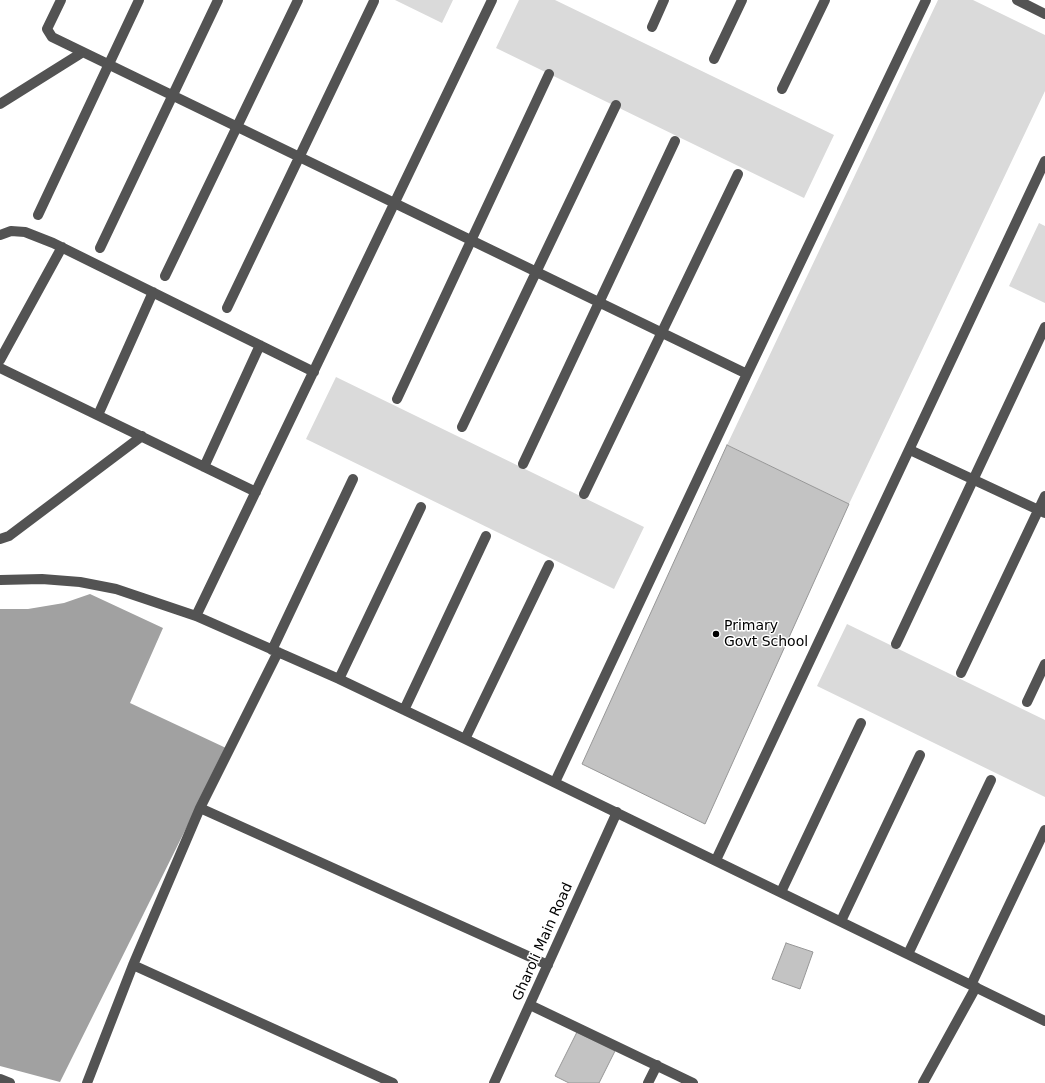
<!DOCTYPE html>
<style>
body{margin:0}
canvas{display:block;background:#fff}
</style>
<canvas width="1045" height="1083"></canvas>
<script>
const ctx = document.querySelector('canvas').getContext('2d');
ctx.lineJoin = 'round';
function fillPath(path, color) { ctx.fillStyle = color; ctx.fill(path, 'evenodd'); }
const toPath = rows => new Path2D(rows.map(r => 'M' + r).join(''));
function strokePath(path, color, width, dash) { ctx.strokeStyle = color; ctx.lineWidth = width; ctx.lineCap = dash ? 'butt' : 'round'; ctx.setLineDash(dash || []); ctx.stroke(path); }
function drawText(font, color, halo, rows, align = 'center') {
  ctx.font = font + ' "DejaVu Sans",sans-serif'; ctx.lineWidth = 3; ctx.setLineDash([]); ctx.textBaseline = 'middle'; ctx.strokeStyle = halo; ctx.fillStyle = color; for (const [text, x, y, turn = 0] of rows) {
    ctx.save(); ctx.translate(x, y); ctx.rotate((+turn || 0) * Math.PI / 180); ctx.textAlign = isNaN(turn) ? turn : align; if (halo) ctx.strokeText(text, 0, 0); ctx.fillText(text, 0, 0); ctx.restore();
  }
}
fillPath(toPath([
 [395,0,453,0,442,23],
 [519,0,555,0,834,135,804,198,496,48],
 [938,0,973,0,1045,35,1045,91,849,504,727,445],
 [1039,223,1045,226,1045,303,1009,286],
 [336,377,644,527,614,589,306,439],
 [847,624,1045,720,1045,797,817,686]
]), '#dadada');
fillPath(toPath([
 [90,594,163,628,130,703,226,748,60,1082,0,1066,0,609,28,609,64,603]
]), '#a1a1a1');
const building = toPath([
 [727,445,849,504,705,824,582,764,727,445],
 [786,943,813,952,800,989,772,979,786,943],
 [577,1032,615,1051,599,1083,569,1083,555,1076,577,1032]
]);
fillPath(building, '#c3c3c3');
strokePath(building, '#979797', 1);
strokePath(toPath([
 [61,0,47,29,52,37,747,374],
 [1017,0,1045,14],
 [652,27,664,0],
 [714,59,742,0],
 [782,89,825,0],
 [0,104,83,52],
 [38,215,139,0],
 [0,235,11,231,25,232,53,243,314,372],
 [100,248,218,0],
 [165,276,298,0],
 [227,308,374,1],
 [0,360,62,247],
 [0,368,256,492],
 [397,399,549,74],
 [98,415,153,292],
 [462,427,616,105],
 [910,450,1045,513],
 [523,464,675,141],
 [204,467,260,345],
 [584,494,738,174],
 [0,539,9,536,142,436],
 [0,580,42,579,80,582,116,589,196,616,339,679,465,739,1045,1021],
 [196,616,492,0],
 [896,644,1045,327],
 [272,650,353,479],
 [961,673,1045,496],
 [339,679,421,507],
 [1027,702,1045,664],
 [404,710,486,536],
 [465,739,549,565],
 [555,782,747,374,926,0],
 [200,808,548,965],
 [716,860,1045,161],
 [781,892,861,723],
 [841,921,920,755],
 [908,954,991,780],
 [133,965,393,1083],
 [971,985,1045,830],
 [530,1005,693,1083],
 [0,1079,10,1083],
 [87,1083,133,965,200,808,278,652],
 [494,1083,617,812],
 [648,1083,657,1065],
 [923,1083,976,987]
]), '#535353', 10);
for (const [x, y, r, color] of [
 [716,634,4,"#000"]
]) { const dot = new Path2D(); dot.arc(x, y, r, 0, 2 * Math.PI); ctx.fillStyle = color; ctx.fill(dot); strokePath(dot, '#fff', 1.5); }
drawText('14px', '#000', '#fff', [
 ["Primary",724,626],
 ["Govt School",724,642]
], 'left');
drawText('14px', '#000', '#fff', [
 ["Gharoli Main Road",543,942,-66]
]);
</script>
